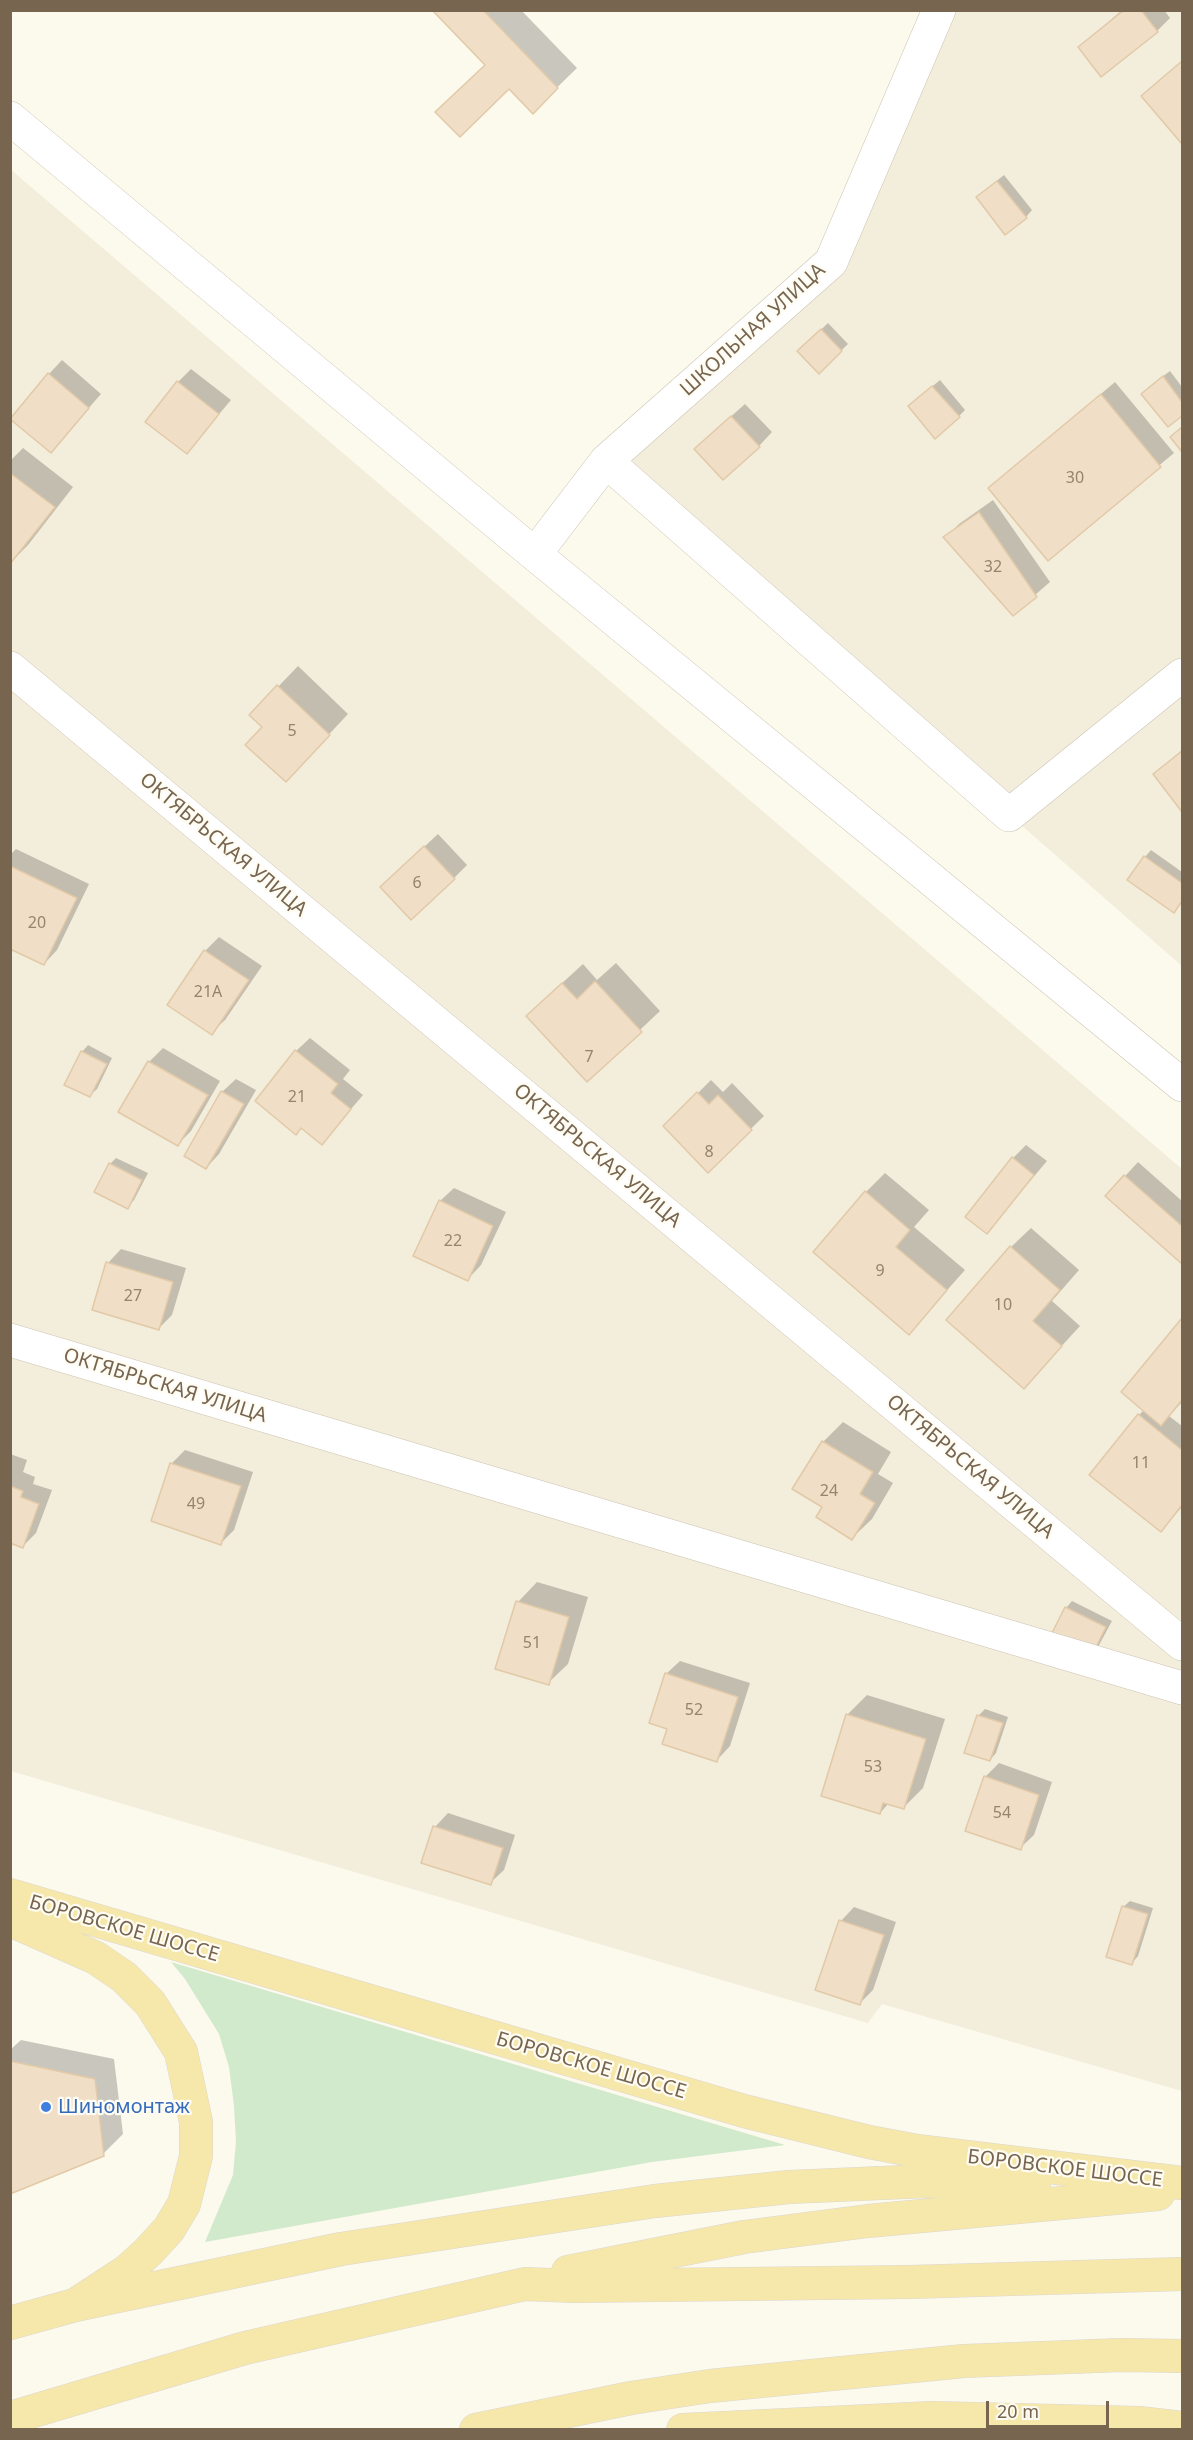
<!DOCTYPE html>
<meta charset="utf-8">
<style>
body{margin:0}
#map{position:relative;width:1193px;height:2440px;overflow:hidden;background:#fcf9ed;font-family:"Noto Sans",sans-serif}
canvas{display:block}
.frame{position:absolute;inset:0;border:12px solid #776550;pointer-events:none}
.scale{position:absolute;left:986px;top:2401px;width:123px;height:27px;box-sizing:border-box;border:3px solid #776550;border-top:0;padding-left:8px;font-size:18px;line-height:21px;white-space:nowrap;color:#776550;-webkit-text-stroke:4px #fefcf3;paint-order:stroke}
</style>
<div id="map">
<canvas width="1193" height="2440"></canvas>
<div class="frame"></div>
<div class="scale">20 m</div>
</div>
<script>
const ctx = document.querySelector('canvas').getContext('2d');
ctx.lineJoin = 'round';
function fillPath(path, color) { ctx.fillStyle = color; ctx.fill(path, 'evenodd'); }
const toPath = rows => new Path2D(rows.map(r => 'M' + r).join(''));
function strokePath(path, color, width, dash) { ctx.strokeStyle = color; ctx.lineWidth = width; ctx.lineCap = dash ? 'butt' : 'round'; ctx.setLineDash(dash || []); ctx.stroke(path); }
function drawText(font, color, halo, rows, align = 'center') {
  ctx.font = font + ' "Noto Sans",sans-serif'; ctx.lineWidth = 4.5; ctx.setLineDash([]); ctx.textBaseline = 'middle'; ctx.strokeStyle = halo; ctx.fillStyle = color; for (const [text, x, y, turn = 0] of rows) {
    ctx.save(); ctx.translate(x, y); ctx.rotate((+turn || 0) * Math.PI / 180); ctx.textAlign = isNaN(turn) ? turn : align; if (halo) ctx.strokeText(text, 0, 0); ctx.fillText(text, 0, 0); ctx.restore();
  }
}
fillPath(toPath([
 [956,11,1182,11,1182,966,606,461,831,262],
 [10,169,1182,1169,1182,2091,882,2004,868,2023,11,1771]
]), '#f3eddb');
fillPath(toPath([
 [171,1962,785,2145,652,2162,205,2242,233,2175,236,2142,234,2106,229,2067,219,2034,185,1979]
]), '#d1eacb');
fillPath(toPath([
 [434,10,521,10,577,68,533,111],
 [1122,10,1164,10,1170,18,1157,31,1080,47],
 [1182,61,1182,141,1143,96],
 [1004,175,1032,210,1026,217,984,191],
 [828,323,848,344,819,372,799,351],
 [62,360,101,394,51,451,49,374],
 [191,369,231,400,187,452,178,382],
 [1170,371,1182,387,1182,414,1168,425,1149,387],
 [940,380,965,410,959,416,916,400],
 [1115,382,1174,453,1048,559,990,488],
 [745,404,772,432,759,446,709,436],
 [23,448,73,487,28,545,10,563,10,461],
 [993,500,1050,582,1013,614,946,537,959,524],
 [298,666,348,714,305,760,251,715],
 [1182,750,1182,810,1155,774],
 [438,834,467,865,454,878,395,874],
 [16,849,89,884,57,950,44,964,10,948,10,855],
 [1151,850,1182,872,1182,901,1174,911,1145,857],
 [219,937,262,966,225,1020,211,1033,169,1004,206,950],
 [616,963,660,1011,587,1080,548,996,583,964,597,980],
 [310,1038,350,1070,343,1079,363,1095,322,1143,296,1051],
 [88,1045,112,1058,97,1089,90,1095,82,1052],
 [163,1048,220,1081,191,1131,178,1144,121,1112,149,1062],
 [236,1079,256,1090,219,1154,206,1168,222,1092],
 [711,1080,723,1092,732,1083,764,1116,708,1171,665,1126],
 [1026,1145,1047,1161,987,1232,1013,1158],
 [116,1158,148,1173,134,1200,128,1207,110,1164],
 [1138,1162,1182,1201,1182,1262,1107,1196],
 [885,1173,929,1210,914,1227,965,1270,909,1333,866,1192],
 [454,1188,506,1212,481,1265,468,1279,440,1201],
 [1031,1228,1079,1270,1052,1301,1080,1326,1024,1387,1011,1247],
 [121,1249,186,1268,172,1315,159,1328,108,1263],
 [1182,1320,1182,1402,1169,1416,1182,1426,1182,1507,1161,1530,1139,1415,1144,1410,1123,1392],
 [843,1422,891,1452,878,1474,893,1483,872,1519,852,1538,824,1506,823,1442],
 [185,1450,253,1472,234,1530,221,1543,171,1464],
 [10,1454,27,1460,23,1472,35,1477,33,1484,52,1490,36,1533,23,1546,12,1542,10,1546],
 [537,1582,588,1597,568,1664,548,1683,518,1602],
 [1072,1601,1112,1621,1098,1647,1092,1654,1066,1608],
 [680,1661,750,1683,730,1746,717,1760,669,1728,666,1674],
 [867,1695,945,1719,923,1788,904,1807,889,1803,880,1813,847,1715],
 [985,1709,1008,1717,996,1753,990,1760,978,1716],
 [999,1763,1052,1782,1034,1835,1020,1848,985,1777],
 [448,1813,515,1835,504,1870,490,1883,435,1827],
 [1130,1901,1153,1908,1138,1956,1132,1963,1123,1907],
 [854,1907,896,1922,873,1990,860,2003,817,1989,841,1921],
 [21,2040,114,2059,123,2134,103,2154,10,2192,10,2050]
]), '#0003');
const building = toPath([
 [432,10,483,10,558,88,533,114,509,89,460,137,435,112,485,65,432,10],
 [1124,10,1141,10,1158,32,1101,77,1078,47,1124,10],
 [1182,61,1182,144,1141,96,1182,61],
 [997,181,1027,218,1005,235,976,197,997,181],
 [821,329,842,351,819,374,797,351,821,329],
 [48,373,89,408,51,453,10,419,48,373],
 [1163,376,1182,402,1182,416,1168,427,1141,394,1163,376],
 [177,381,219,414,187,454,145,422,177,381],
 [932,386,960,417,935,439,908,406,932,386],
 [1101,394,1161,467,1048,561,988,488,1101,394],
 [731,416,760,447,723,480,694,449,731,416],
 [1182,427,1182,452,1170,437,1182,427],
 [10,473,55,507,10,564,10,473],
 [979,512,1037,597,1013,616,943,537,979,512],
 [277,685,330,735,286,782,245,745,262,727,249,715,277,685],
 [1182,751,1182,812,1153,774,1182,751],
 [424,846,455,879,411,920,380,887,424,846],
 [1144,856,1182,883,1182,901,1174,913,1127,880,1144,856],
 [10,866,77,898,44,965,10,949,10,866],
 [204,950,249,980,212,1035,167,1005,204,950],
 [595,981,642,1032,587,1082,526,1016,562,983,577,999,595,981],
 [295,1050,338,1084,331,1093,351,1109,322,1145,301,1128,296,1135,255,1101,295,1050],
 [81,1051,107,1064,90,1097,64,1085,81,1051],
 [148,1061,208,1095,178,1146,118,1112,148,1061],
 [221,1091,244,1104,206,1169,184,1156,221,1091],
 [697,1092,709,1104,718,1095,752,1130,708,1173,663,1126,697,1092],
 [1012,1157,1034,1175,987,1234,965,1217,1012,1157],
 [109,1163,142,1180,128,1209,94,1192,109,1163],
 [1124,1175,1182,1226,1182,1264,1105,1196,1124,1175],
 [865,1191,910,1230,896,1247,947,1290,909,1335,813,1252,865,1191],
 [439,1200,493,1226,468,1281,413,1256,439,1200],
 [1010,1246,1060,1290,1033,1321,1062,1346,1024,1389,946,1320,1010,1246],
 [106,1262,173,1282,159,1330,92,1310,106,1262],
 [1182,1318,1182,1400,1161,1426,1121,1392,1182,1318],
 [1138,1414,1182,1450,1182,1505,1161,1532,1089,1475,1138,1414],
 [822,1441,873,1472,860,1494,875,1503,852,1540,816,1517,822,1507,792,1489,822,1441],
 [170,1463,241,1486,221,1545,151,1521,170,1463],
 [10,1486,23,1491,21,1497,39,1504,23,1548,10,1543,10,1486],
 [516,1601,569,1617,549,1685,495,1669,516,1601],
 [1065,1607,1106,1627,1092,1655,1051,1635,1065,1607],
 [665,1673,738,1697,717,1762,662,1744,667,1729,649,1723,665,1673],
 [846,1714,926,1739,904,1809,883,1803,880,1814,821,1796,846,1714],
 [977,1715,1003,1723,990,1761,964,1753,977,1715],
 [984,1776,1039,1795,1021,1850,965,1831,984,1776],
 [433,1826,503,1848,491,1885,421,1863,433,1826],
 [1122,1906,1148,1914,1132,1965,1106,1957,1122,1906],
 [839,1920,884,1935,860,2005,815,1990,839,1920],
 [10,2061,95,2079,104,2156,10,2194,10,2061]
]);
fillPath(building, '#f0dfc6');
strokePath(building, '#e2c9a7', 1.5);
const minor = toPath([
 [10,118,521,543,1182,1085],
 [606,461,831,262,939,10],
 [535,554,606,461,1009,815,1182,675],
 [10,668,1182,1644],
 [10,1340,1182,1688]
]);
const major = toPath([
 [10,1895,744,2111,869,2142,917,2151,1182,2183],
 [10,1920,96,1958,124,1977,150,2003,181,2052,196,2122,196,2156,184,2204,169,2229,148,2252,127,2271,75,2305,10,2323],
 [568,2272,744,2237,868,2221,1158,2194],
 [75,2305,341,2249,655,2201,789,2187,928,2181,1034,2184],
 [10,2418,245,2348,525,2284,574,2286,909,2282,1182,2274],
 [476,2430,631,2398,710,2386,964,2361,1122,2355,1182,2356],
 [683,2430,932,2418,1139,2423,1182,2428]
]);
strokePath(minor, '#cec4b2', 34);
strokePath(major, '#dcd7d2', 34);
strokePath(minor, '#fff', 33);
strokePath(major, '#f6e8aa', 33);
for (const [x, y, r, color] of [
 [46,2107,6,"#3f7fe0"]
]) { const dot = new Path2D(); dot.arc(x, y, r, 0, 2 * Math.PI); ctx.fillStyle = color; ctx.fill(dot); strokePath(dot, '#fefcf3', 2); }
drawText('16px', '#95846e', null, [
 ["30",1075,478],
 ["32",993,567],
 ["5",292,731],
 ["6",417,883],
 ["20",37,923],
 ["21А",208,992],
 ["7",589,1057],
 ["21",297,1097],
 ["8",709,1152],
 ["22",453,1241],
 ["9",880,1271],
 ["27",133,1296],
 ["10",1003,1305],
 ["11",1141,1463],
 ["24",829,1491],
 ["49",196,1504],
 ["51",532,1643],
 ["52",694,1710],
 ["53",873,1767],
 ["54",1002,1813]
]);
drawText('20px', '#776550', '#fefcf3', [
 ["ШКОЛЬНАЯ УЛИЦА",753,330,-42],
 ["ОКТЯБРЬСКАЯ УЛИЦА",223,845,40],
 ["ОКТЯБРЬСКАЯ УЛИЦА",597,1156,40],
 ["ОКТЯБРЬСКАЯ УЛИЦА",165,1386,17],
 ["ОКТЯБРЬСКАЯ УЛИЦА",970,1467,40],
 ["БОРОВСКОЕ ШОССЕ",124,1929,16],
 ["БОРОВСКОЕ ШОССЕ",591,2066,16],
 ["БОРОВСКОЕ ШОССЕ",1065,2169,7]
]);
drawText('20px', '#366cbe', '#fefcf3', [
 ["Шиномонтаж",58,2107]
], 'left');
</script>
